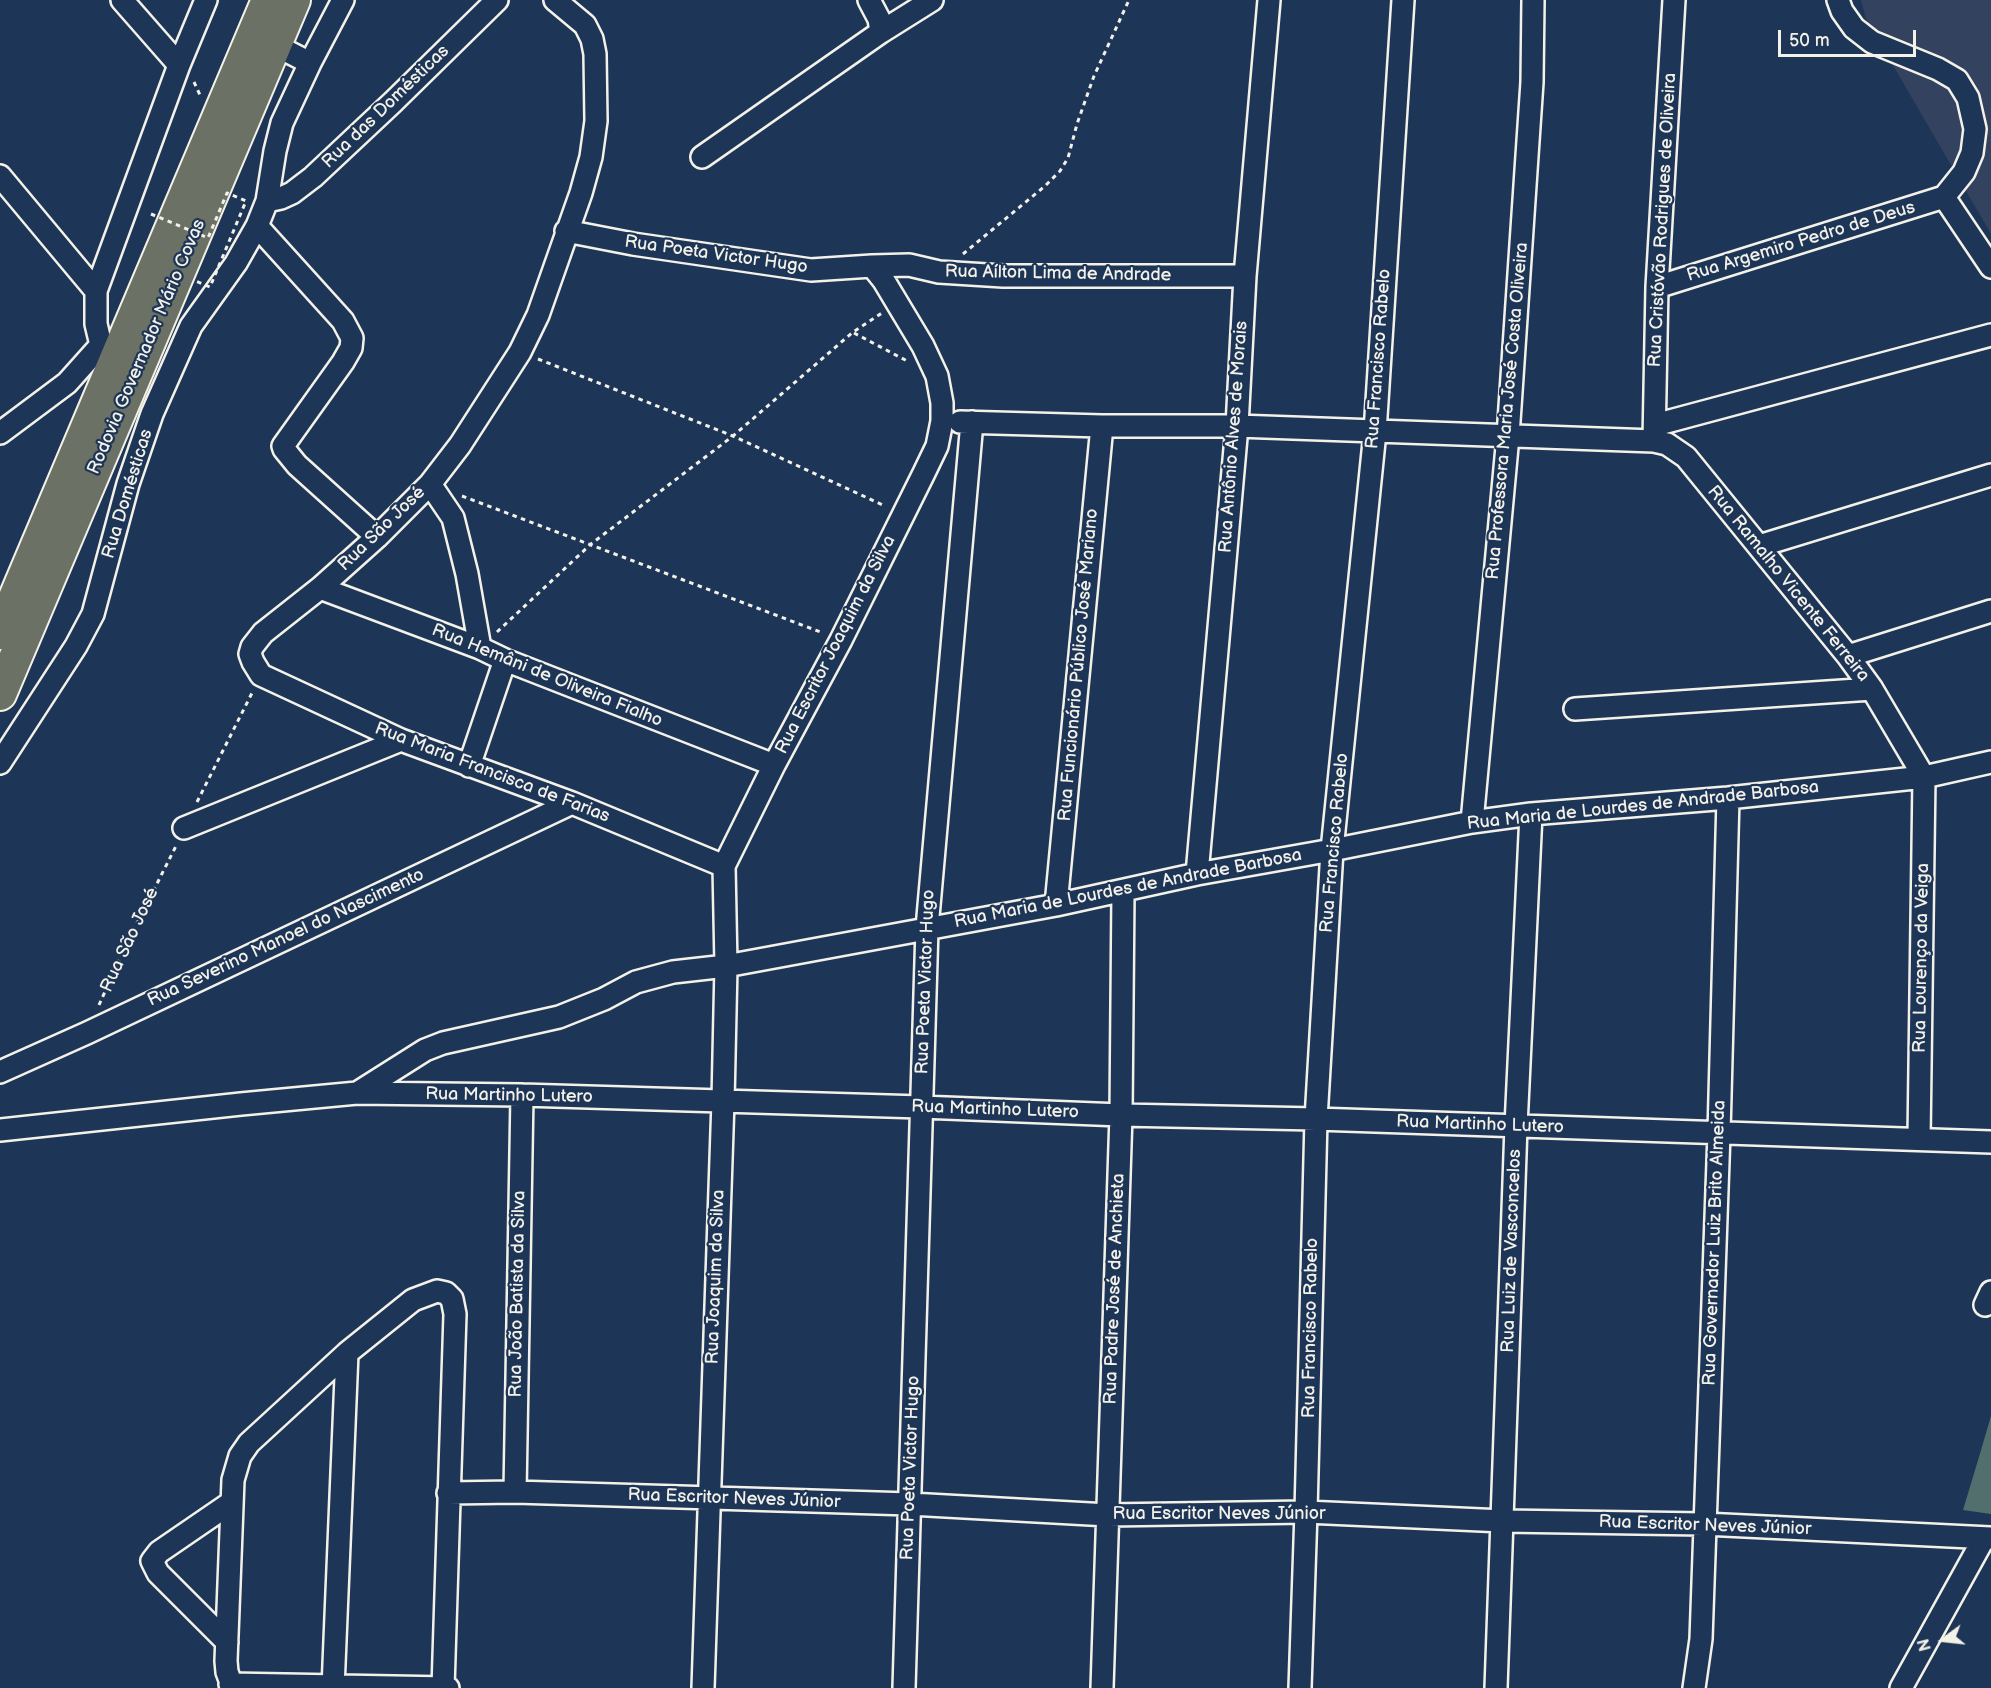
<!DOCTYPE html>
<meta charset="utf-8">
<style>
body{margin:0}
#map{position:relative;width:1991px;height:1688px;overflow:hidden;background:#1d3557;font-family:"Balsamiq Sans",sans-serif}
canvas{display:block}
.north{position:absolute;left:1913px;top:1610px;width:60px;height:60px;-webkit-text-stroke:4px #1d3557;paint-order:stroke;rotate:255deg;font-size:16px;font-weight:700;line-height:24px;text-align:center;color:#f4f1e8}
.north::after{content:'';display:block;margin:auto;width:21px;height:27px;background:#f4f1e8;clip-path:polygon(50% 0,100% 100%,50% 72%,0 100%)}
.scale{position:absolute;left:1778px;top:30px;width:138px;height:27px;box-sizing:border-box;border:3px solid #f4f1e8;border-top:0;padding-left:8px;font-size:18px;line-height:21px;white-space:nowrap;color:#f4f1e8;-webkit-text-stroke:4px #1d3557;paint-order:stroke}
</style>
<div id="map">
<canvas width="1991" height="1688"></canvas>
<div class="north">N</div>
<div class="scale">50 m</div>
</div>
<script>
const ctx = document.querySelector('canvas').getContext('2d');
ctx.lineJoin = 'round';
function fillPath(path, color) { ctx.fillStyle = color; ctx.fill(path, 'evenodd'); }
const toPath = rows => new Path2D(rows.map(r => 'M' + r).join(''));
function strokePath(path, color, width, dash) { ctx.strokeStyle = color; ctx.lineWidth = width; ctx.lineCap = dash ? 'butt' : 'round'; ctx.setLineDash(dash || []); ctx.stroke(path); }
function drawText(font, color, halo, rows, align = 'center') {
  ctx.font = font + ' "Balsamiq Sans",sans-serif'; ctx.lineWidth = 4.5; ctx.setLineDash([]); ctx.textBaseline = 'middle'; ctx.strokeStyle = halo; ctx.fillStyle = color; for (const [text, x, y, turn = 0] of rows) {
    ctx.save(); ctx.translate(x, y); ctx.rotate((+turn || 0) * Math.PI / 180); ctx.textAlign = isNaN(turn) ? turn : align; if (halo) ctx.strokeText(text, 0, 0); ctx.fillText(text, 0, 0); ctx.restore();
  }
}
fillPath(toPath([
 [1861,0,1991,0,1991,234,1866,19]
]), '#33425e');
fillPath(toPath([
 [1991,1416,1991,1514,1963,1510,1979,1457]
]), '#526f6e');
const minor = toPath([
 [122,0,179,65],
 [555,0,585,25,592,39,595,54,596,121,591,157,581,193,538,315,520,352,460,445,430,484,377,537,320,588,263,633,252,647,250,654,253,662,261,675,401,740,572,803,724,866],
 [1838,0,1842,11,1854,28,1872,42,1938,69,1957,80,1968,98,1975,129,1972,153,1964,172,1944,197],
 [881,32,932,0],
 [275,45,310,63],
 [702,157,881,32,879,19,869,0],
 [0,176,96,291,96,324,101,345],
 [1944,197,1991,267],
 [267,201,281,198,292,193,313,177,393,102,497,0],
 [257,226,343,321,352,338,351,348,343,362,283,446,284,449,297,465,377,537],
 [566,231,633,244,811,270,872,266,884,281,923,346,937,376,942,403,942,421,937,446,924,473,841,640,774,765,724,866,726,966,723,1101,703,1688],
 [872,266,909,265,939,272,1003,276,1245,276],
 [1657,287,1944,197],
 [96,291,179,65,206,0],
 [960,422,1102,426,1237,426,1654,441,1667,444,1686,457,1848,656,1872,689,1924,777],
 [1655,425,1991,335],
 [0,433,67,383,101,345],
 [1654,441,1657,287,1674,0],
 [430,484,453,518,467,574,480,648],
 [1759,546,1991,475],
 [320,588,480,648,505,660,774,765],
 [1848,656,1991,611],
 [1575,709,1872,689],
 [0,763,76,646,93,614,128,484,152,414,191,326,236,263,257,226,267,201,275,151,282,123,310,63,343,0],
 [469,766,505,660],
 [1472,822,1508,436,1532,82,1533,0],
 [184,828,401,740],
 [1197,874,1237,426,1245,276,1269,0],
 [1056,905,1102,426],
 [0,1072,87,1033,572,803],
 [357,1093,425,1050,443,1043,559,1017,604,999,636,982,673,972,726,966,1056,905,1197,874,1332,850,1472,822,1531,814,1728,798,1924,777,1991,762],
 [0,1130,241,1104,357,1093,522,1095,921,1107,1121,1115,1316,1119,1991,1142],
 [1919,1139,1924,777],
 [1985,1305,1991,1292],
 [515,1492,522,1095],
 [448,1493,515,1492,910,1504,1108,1515,1306,1512,1503,1521,1704,1524,1991,1538],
 [227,1642,158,1573,152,1561,159,1552,232,1502],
 [230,1684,448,1688],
 [233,1688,227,1672,226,1661,233,1480,240,1456,249,1443,347,1353,413,1300,437,1291,446,1293,452,1299,455,1314,443,1688],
 [333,1688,347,1353],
 [904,1688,927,928,972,422],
 [1102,1688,1121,1115,1123,891],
 [1300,1688,1306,1512,1316,1119,1332,850,1375,432,1403,0],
 [1496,1688,1516,1126,1531,814],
 [1694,1688,1701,1639,1719,1133,1728,798],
 [1901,1688,1984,1538]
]);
const highway = toPath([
 [0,633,268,0],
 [0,694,294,0]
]);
strokePath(minor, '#f4f1e8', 26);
strokePath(highway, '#f4f1e8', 36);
strokePath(toPath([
 [194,82,200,95],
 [963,254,1045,186,1060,171,1068,158,1077,124,1094,76,1129,0],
 [854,333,909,362],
 [538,359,733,436,885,506],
 [462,496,823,633],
 [497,632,591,544,733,436,853,332,882,313],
 [197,802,252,693],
 [99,1005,124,949,176,846]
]), '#f4f1e8', 3, [4.5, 4.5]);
strokePath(minor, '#1d3557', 21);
strokePath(highway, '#6b7165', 32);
strokePath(toPath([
 [151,214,208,238,227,193,246,201,210,287,193,280]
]), '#f4f1e8', 3, [4.5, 4.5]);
drawText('18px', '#f4f1e8', '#1d3557', [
 ["Rua das Domésticas",386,107,-44],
 ["Rua Cristóvão Rodrigues de Oliveira",1663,220,-87],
 ["Rua Argemiro Pedro de Deus",1801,242,-17],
 ["Rua Poeta Victor Hugo",716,255,8],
 ["Rua Aílton Lima de Andrade",1058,274,1],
 ["Rodovia Governador Mário Covas",147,347,-67],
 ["Rua Francisco Rabelo",1379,359,-86],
 ["Rua Professora Maria José Costa Oliveira",1508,411,-85],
 ["Rua Antônio Alves de Morais",1234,437,-86],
 ["Rua Domésticas",128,494,-73],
 ["Rua São José",382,529,-44],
 ["Rua Ramalho Vicente Ferreira",1788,584,51],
 ["Rua Escritor Joaquim da Silva",836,645,-63],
 ["Rua Funcionário Público José Mariano",1079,665,-85],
 ["Rua Hemâni de Oliveira Fialho",547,676,22],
 ["Rua Maria Francisca de Farias",492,773,21],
 ["Rua Maria de Lourdes de Andrade Barbosa",1643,806,-6],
 ["Rua Francisco Rabelo",1335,843,-85],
 ["Rua Maria de Lourdes de Andrade Barbosa",1128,889,-11],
 ["Rua Severino Manoel do Nascimento",286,938,-25],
 ["Rua São José",130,940,-65],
 ["Rua Lourenço da Veiga",1922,958,-89],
 ["Rua Poeta Victor Hugo",926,982,-88],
 ["Rua Martinho Lutero",509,1096,1],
 ["Rua Martinho Lutero",995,1110,2],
 ["Rua Martinho Lutero",1480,1125,2],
 ["Rua Governador Luiz Brito Almeida",1715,1243,-88],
 ["Rua Luiz de Vasconcelos",1512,1251,-88],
 ["Rua Joaquim da Silva",716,1277,-88],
 ["Rua Padre José de Anchieta",1115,1289,-88],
 ["Rua João Batista da Silva",518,1294,-89],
 ["Rua Francisco Rabelo",1311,1328,-89],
 ["Rua Poeta Victor Hugo",911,1468,-88],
 ["Rua Escritor Neves Júnior",734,1499,2],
 ["Rua Escritor Neves Júnior",1219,1514],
 ["Rua Escritor Neves Júnior",1705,1526,2]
]);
</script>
